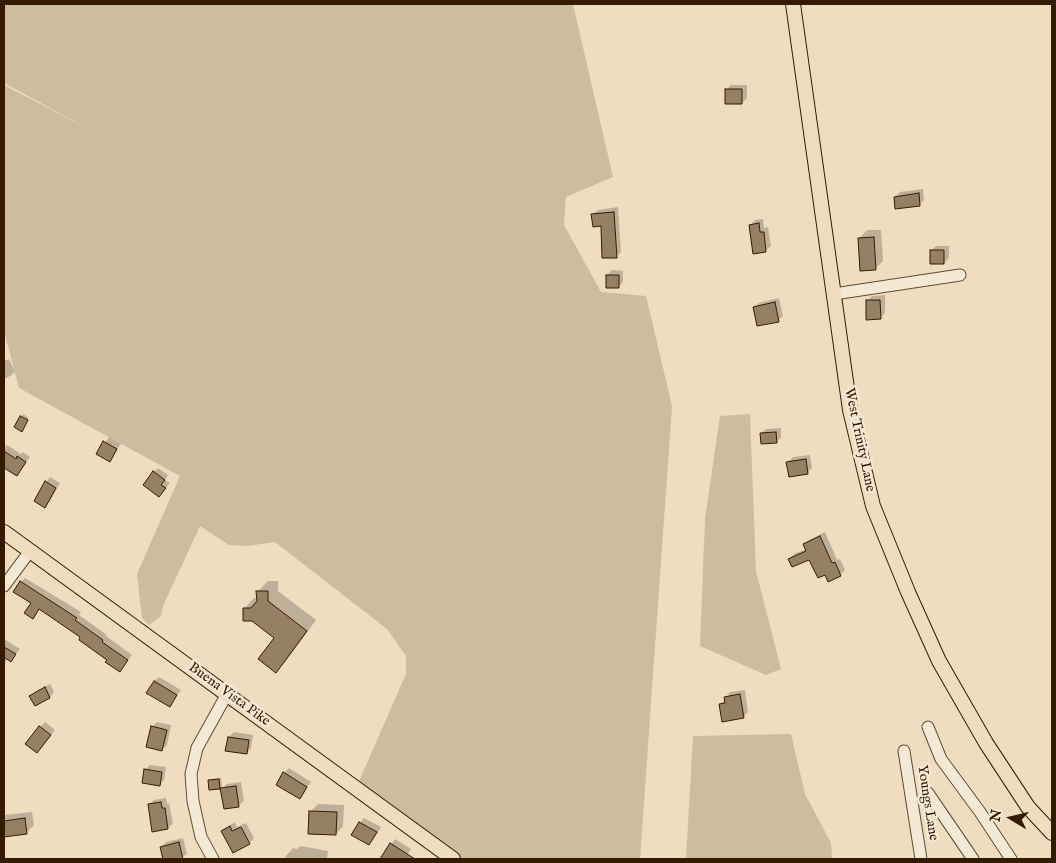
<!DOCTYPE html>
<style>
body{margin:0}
#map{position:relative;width:1056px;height:863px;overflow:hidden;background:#eeddbe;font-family:"IM FELL English",serif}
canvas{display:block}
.frame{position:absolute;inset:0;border:5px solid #341b00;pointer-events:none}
.north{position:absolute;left:986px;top:793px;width:50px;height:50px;-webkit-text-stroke:4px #f4e9d5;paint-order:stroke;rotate:279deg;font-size:14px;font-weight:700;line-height:20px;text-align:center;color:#341b00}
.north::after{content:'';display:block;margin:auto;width:18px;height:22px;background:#341b00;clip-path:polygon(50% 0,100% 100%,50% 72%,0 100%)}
</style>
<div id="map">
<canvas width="1056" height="863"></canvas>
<div class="frame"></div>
<div class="north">N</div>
</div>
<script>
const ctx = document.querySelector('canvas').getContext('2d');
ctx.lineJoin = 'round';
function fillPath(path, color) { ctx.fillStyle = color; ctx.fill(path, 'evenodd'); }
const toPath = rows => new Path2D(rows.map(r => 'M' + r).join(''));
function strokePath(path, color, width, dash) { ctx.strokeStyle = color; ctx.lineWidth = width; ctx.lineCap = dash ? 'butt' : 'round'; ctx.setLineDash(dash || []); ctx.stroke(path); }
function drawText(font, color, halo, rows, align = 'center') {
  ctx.font = font + ' "IM FELL English",serif'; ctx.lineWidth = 5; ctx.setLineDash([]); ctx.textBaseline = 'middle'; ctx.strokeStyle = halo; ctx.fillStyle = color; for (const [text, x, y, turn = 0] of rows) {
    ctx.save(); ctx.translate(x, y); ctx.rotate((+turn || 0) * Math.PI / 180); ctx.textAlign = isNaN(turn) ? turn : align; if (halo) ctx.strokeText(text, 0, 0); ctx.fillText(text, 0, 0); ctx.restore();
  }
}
fillPath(toPath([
 [4,4,573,4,613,177,566,197,564,225,601,292,646,296,672,406,640,859,453,859,356,788,406,674,406,656,387,629,275,542,247,546,229,545,200,526,163,606,161,616,149,625,142,618,137,574,180,476,19,388,4,331,4,85,92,131,4,83],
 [750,414,756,571,781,669,766,675,700,646,705,519,720,416],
 [791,734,805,794,831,843,832,859,686,859,693,736]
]), '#cebc9e');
fillPath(toPath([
 [731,85,747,85,747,98,742,103,726,90],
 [923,189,924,200,920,204,895,197,900,192],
 [618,207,621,252,616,257,602,225,593,214,598,210],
 [763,219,764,228,768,227,771,246,766,250,750,225,755,220],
 [867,230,881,230,883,261,875,269,860,238],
 [936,246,949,246,949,258,944,263,931,251],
 [612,270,623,271,623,282,618,287,607,275],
 [885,295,885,313,880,318,867,301,872,296],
 [779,298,783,316,778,320,754,307,759,303],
 [9,359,15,372,10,376,4,379,4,361],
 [23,414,29,418,22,430,16,427],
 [781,428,781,437,777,442,761,434,766,429],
 [109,437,121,444,109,460,98,453],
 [7,445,21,454,23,452,30,457,17,475,4,467,4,448],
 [810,455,812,468,807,473,788,462,793,457],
 [158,468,168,475,165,480,170,483,159,496,154,472],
 [50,477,60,483,50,501,45,506,46,482],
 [825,532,837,560,840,559,845,570,840,575,825,573,810,558,790,559,794,554,806,549,804,544,809,540],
 [25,578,81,612,79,615,107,635,106,636,132,655,124,665,109,659,82,637,40,609,33,617,33,603,21,582],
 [268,581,278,581,278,591,316,620,286,661,276,671,276,638,244,609,254,598,258,598,258,591],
 [4,639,20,649,11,660,8,659,4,663],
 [159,677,181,690,169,706,154,681],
 [50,684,54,692,50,697,36,705,31,696,36,691],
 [745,690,748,712,743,717,721,705,730,692],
 [45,722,55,730,42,747,40,727],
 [157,722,171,725,167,745,162,750,152,727],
 [234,732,253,735,251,748,247,753,229,737],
 [150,765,166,767,164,780,160,784,145,770],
 [289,768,311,782,300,798,284,773],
 [221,778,222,789,227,784,241,782,244,801,239,805,225,808,221,786,220,788,209,781,211,779],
 [166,798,167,804,169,803,173,823,168,828,149,805,154,800],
 [318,804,344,805,343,826,336,834,310,812],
 [32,812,34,825,26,833,4,835,4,815],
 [364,818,381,827,374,839,369,844,360,823],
 [235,822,237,827,246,823,254,838,249,843,222,831],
 [183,838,187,854,179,859,164,859,161,847,166,842],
 [395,839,411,849,407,855,413,859,388,859,383,856],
 [301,846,328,851,327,859,285,859,286,856,293,848,297,849]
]), '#0003');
const building = toPath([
 [725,89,742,89,742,104,725,104,725,89],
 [919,193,920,206,895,209,894,197,919,193],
 [614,212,617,258,602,258,601,226,593,227,591,214,614,212],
 [759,223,760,232,764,232,766,252,753,254,749,225,759,223],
 [874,237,876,270,860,271,858,238,874,237],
 [930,250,944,250,944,264,930,264,930,250],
 [606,275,619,275,619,288,606,288,606,275],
 [866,300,880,300,881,319,866,320,866,300],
 [775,302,779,322,757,326,753,307,775,302],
 [20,416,28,420,22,432,14,427,20,416],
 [776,432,777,443,761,444,760,433,776,432],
 [103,441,117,449,110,462,96,454,103,441],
 [4,451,16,459,17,456,26,462,17,476,4,468,4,451],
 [806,459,808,474,789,477,786,462,806,459],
 [153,471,165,480,161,485,166,488,159,497,143,485,153,471],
 [45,481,56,488,45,508,34,501,45,481],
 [820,536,832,563,835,562,841,576,828,582,825,575,818,578,809,560,792,567,788,559,806,551,803,544,820,536],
 [20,581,77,618,75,620,103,640,102,642,128,660,120,672,105,662,107,660,79,640,80,637,39,609,33,619,24,613,31,603,13,592,20,581],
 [256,591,268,591,268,601,307,631,276,673,258,659,274,638,252,621,243,621,243,608,251,608,257,601,256,591],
 [4,647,16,654,11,662,4,657,4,647],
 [154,681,177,695,170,707,146,693,154,681],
 [45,687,50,698,35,706,29,696,45,687],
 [740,694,744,718,722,722,719,704,725,703,724,697,740,694],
 [39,726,51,735,37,753,25,744,39,726],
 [151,726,167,730,162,751,146,747,151,726],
 [228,737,249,740,247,754,225,751,228,737],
 [144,769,162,772,160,786,142,783,144,769],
 [283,772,307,787,300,799,276,785,283,772],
 [219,779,220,789,209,790,208,780,219,779],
 [236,786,239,807,224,809,220,788,236,786],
 [161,802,162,808,165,808,168,829,152,832,148,804,161,802],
 [309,811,337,812,336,835,308,834,309,811],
 [25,818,27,834,4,837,4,821,25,818],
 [359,822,377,832,369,845,351,835,359,822],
 [230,826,232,831,241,827,250,844,233,853,221,831,230,826],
 [179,842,183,859,163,859,160,847,179,842],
 [390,843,415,859,380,859,390,843]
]);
fillPath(building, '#958063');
strokePath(building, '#341b00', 1);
const minor = toPath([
 [834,294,960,275],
 [4,586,30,551],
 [928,727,941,759,980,812,1011,859],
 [904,751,921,859],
 [928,793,973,859],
 [213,859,201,837,193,801,191,774,197,748,227,694]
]);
const major = toPath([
 [793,4,850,410,873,506,908,592,939,661,986,743,1028,807,1052,833],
 [4,532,453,859]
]);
strokePath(minor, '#624c30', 13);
strokePath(major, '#341b00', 16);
strokePath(minor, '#f4e9d5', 11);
strokePath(major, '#eeddbe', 14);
drawText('14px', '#341b00', '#f4e9d5', [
 ["West Trinity Lane",859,440,78],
 ["Buena Vista Pike",229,695,36],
 ["Youngs Lane",927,803,81]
]);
</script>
